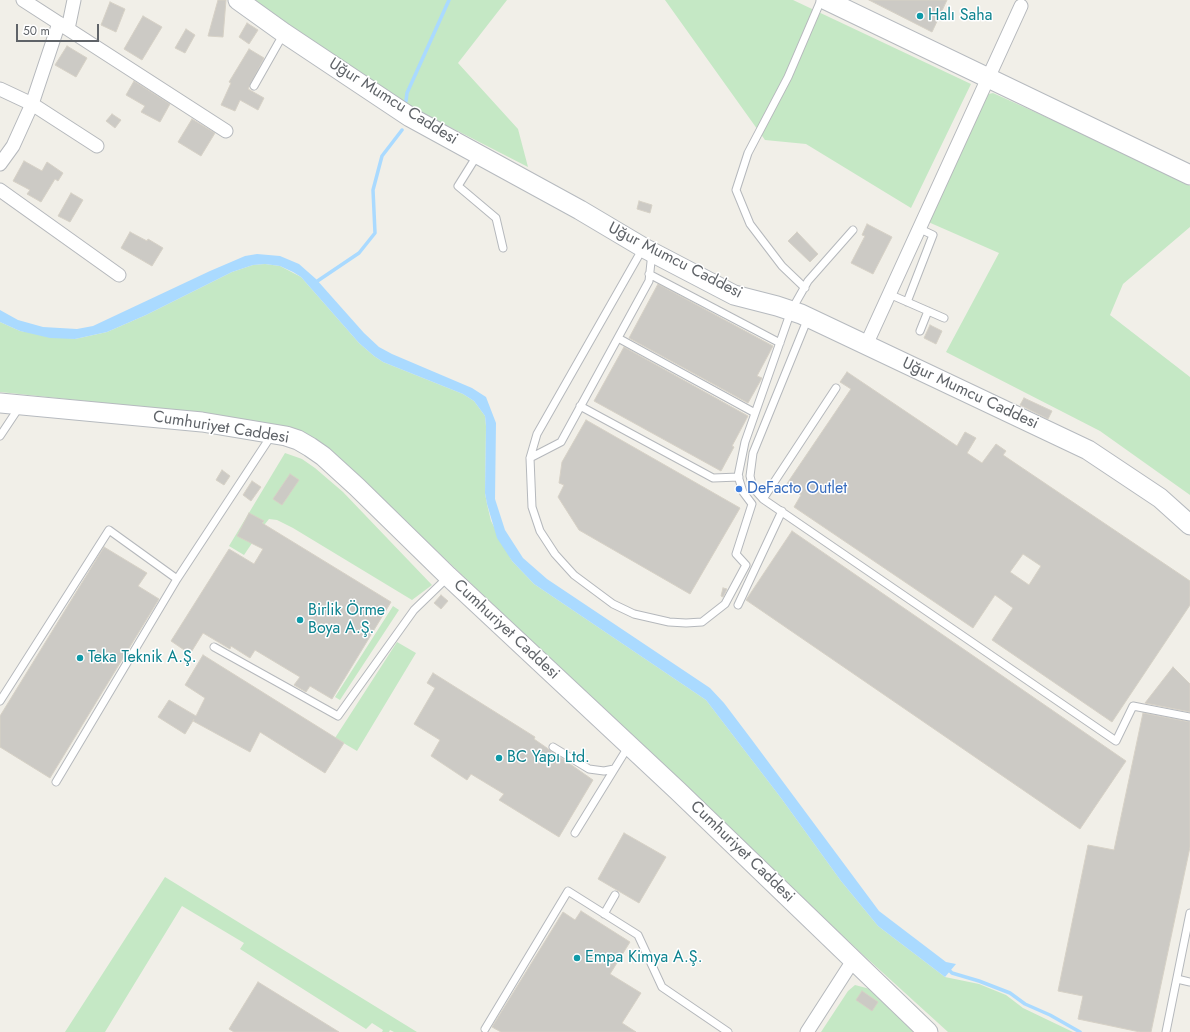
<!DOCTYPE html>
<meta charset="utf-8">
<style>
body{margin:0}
#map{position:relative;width:1190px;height:1032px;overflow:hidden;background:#f1efe8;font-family:Jost,sans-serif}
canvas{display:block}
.scale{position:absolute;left:16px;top:24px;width:83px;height:18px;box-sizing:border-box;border:2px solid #5f6368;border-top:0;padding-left:5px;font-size:12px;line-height:14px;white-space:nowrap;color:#5f6368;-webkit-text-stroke:3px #fff;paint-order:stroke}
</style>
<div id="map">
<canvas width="1190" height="1032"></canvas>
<div class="scale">50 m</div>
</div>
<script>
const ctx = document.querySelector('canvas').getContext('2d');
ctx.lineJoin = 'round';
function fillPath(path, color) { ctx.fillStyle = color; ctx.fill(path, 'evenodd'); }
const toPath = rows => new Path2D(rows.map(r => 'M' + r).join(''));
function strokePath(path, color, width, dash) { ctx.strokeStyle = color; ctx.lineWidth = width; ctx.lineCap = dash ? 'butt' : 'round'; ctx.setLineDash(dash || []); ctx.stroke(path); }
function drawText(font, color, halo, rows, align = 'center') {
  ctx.font = font + ' Jost,sans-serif'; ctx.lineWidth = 3; ctx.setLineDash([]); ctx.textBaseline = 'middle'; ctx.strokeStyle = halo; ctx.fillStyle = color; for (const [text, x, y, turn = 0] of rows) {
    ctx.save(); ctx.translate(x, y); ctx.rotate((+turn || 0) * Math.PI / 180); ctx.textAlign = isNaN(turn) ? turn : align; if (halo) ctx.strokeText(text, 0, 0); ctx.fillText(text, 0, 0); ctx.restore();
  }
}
fillPath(toPath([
 [252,0,507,0,458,63,518,129,528,167,407,105],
 [665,0,793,0,971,84,911,208,806,144,765,140],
 [993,93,1183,179,1190,186,1190,227,1123,284,1110,315,1190,377,1190,495,1100,431,946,352,999,253,926,221,984,95],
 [265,264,280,266,301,277,359,343,374,356,383,362,463,394,474,401,485,416,486,426,485,493,487,504,491,521,512,561,534,584,706,700,781,798,841,881,878,926,945,977,979,984,1006,995,1023,1008,1073,1032,948,1032,860,952,343,462,268,424,162,409,0,392,0,322,20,331,75,339,107,332,146,315,232,272,253,265],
 [285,453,302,459,315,468,343,492,432,585,412,600,293,528,277,520,269,519,265,524,244,555,229,546],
 [393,606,399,610,340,700,335,697],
 [397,642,416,653,357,751,335,738],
 [165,877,417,1032,394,1032,390,1030,389,1032,382,1032,383,1030,372,1023,366,1029,240,949,244,943,182,906,105,1032,65,1032],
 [855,985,870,989,916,1032,821,1032,848,991]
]), '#c5e8c5');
fillPath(toPath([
 [257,254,280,256,299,264,316,279,364,333,379,347,392,354,472,388,486,397,496,423,495,499,505,530,523,558,547,579,710,688,724,703,752,740,879,911,946,962,956,964,945,977,878,926,841,881,781,798,706,700,534,584,512,561,497,538,487,504,485,493,486,426,485,416,474,401,463,394,383,362,374,356,359,343,301,277,293,272,280,266,265,264,253,265,232,272,146,315,107,332,75,339,50,338,20,331,0,322,0,310,18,320,43,327,77,329,93,326,210,271,245,256]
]), '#aadaff');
strokePath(toPath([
 [406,101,407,93,449,0],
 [316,282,359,253,375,233,373,190,382,156,402,130],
 [948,969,952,973,979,981,1010,993,1025,1004,1050,1015,1080,1032]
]), '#aadaff', 3.5);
const building = toPath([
 [218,0,226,0,223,37,208,36,218,0],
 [869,0,947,0,932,32,869,0],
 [110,2,125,9,116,32,101,25,110,2],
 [143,16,162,27,142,60,124,49,143,16],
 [247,23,258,30,249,44,239,37,247,23],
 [186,29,195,35,185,53,175,48,186,29],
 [67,46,87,58,76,77,55,65,67,46],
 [249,49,264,58,248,89,264,98,258,110,240,100,235,111,221,105,231,83,229,82,249,49],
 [134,81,170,104,160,122,141,112,145,106,126,95,134,81],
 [112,114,121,120,115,128,106,121,112,114],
 [192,119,215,133,201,156,178,142,192,119],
 [24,161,42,171,47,162,63,173,58,181,55,179,41,202,27,194,30,190,13,181,24,161],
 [71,193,83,200,70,222,58,216,71,193],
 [639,201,652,205,650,213,637,209,639,201],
 [867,224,892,237,873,274,851,263,865,236,862,235,867,224],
 [130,232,147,241,148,239,163,248,152,266,121,248,130,232],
 [797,232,818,254,810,262,788,241,797,232],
 [658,284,773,346,757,376,762,378,748,403,629,338,658,284],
 [930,325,942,331,936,344,924,338,930,325],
 [624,347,748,416,732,446,734,447,721,471,594,401,624,347],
 [847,372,957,446,965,432,976,438,967,453,982,463,996,444,1006,451,1003,455,1190,581,1190,605,1112,722,992,640,1013,608,995,595,973,628,794,507,801,495,786,485,851,389,840,382,847,372],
 [1023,554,1041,566,1029,585,1010,572,1023,554],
 [1024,398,1052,411,1048,419,1020,405,1024,398],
 [586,420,740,508,690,594,579,530,558,497,564,485,559,483,562,462,586,420],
 [222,470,230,476,224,485,216,480,222,470],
 [290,474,299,480,282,505,273,499,290,474],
 [252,481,261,487,251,501,243,495,252,481],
 [249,513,264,521,262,523,391,602,332,699,310,686,306,692,294,685,300,677,255,650,250,658,231,646,230,649,203,633,190,654,171,641,229,549,254,564,263,549,237,536,249,513],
 [792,531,1126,761,1080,829,746,600,792,531],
 [104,547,147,573,138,586,159,599,50,778,0,747,0,716,104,547],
 [723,588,727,589,723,597,721,596,723,588],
 [441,595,448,601,441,609,434,603,441,595],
 [203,655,344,743,325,773,260,732,250,752,193,721,194,719,185,734,158,717,169,700,196,716,205,698,185,685,203,655],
 [1173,667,1190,684,1190,712,1145,703,1173,667],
 [433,673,535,737,534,739,593,780,559,837,499,800,504,794,471,774,467,780,431,756,440,740,414,724,435,688,427,683,433,673],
 [1143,713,1190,722,1190,847,1151,1032,1140,1032,1078,1019,1083,996,1058,991,1088,845,1114,850,1143,713],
 [624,833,666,857,639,903,598,879,624,833],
 [581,911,630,942,610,974,641,993,622,1023,636,1032,501,1032,492,1027,563,912,575,920,581,911],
 [258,982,339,1032,234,1032,229,1029,258,982],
 [862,991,878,1002,872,1011,856,1000,862,991]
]);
fillPath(building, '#cccac5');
strokePath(building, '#d6d1c6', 1);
const lane = toPath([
 [254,86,284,33],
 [478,154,458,186,496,218,503,248],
 [643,248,537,434,530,458,532,507,540,531,555,554,574,575,613,604,634,614,669,622,686,623,702,622,725,604,746,565,736,554,752,504,743,492,738,476,745,442,791,311,808,281,853,230],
 [649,274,780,343],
 [805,288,782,266,750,224,736,190,748,153,788,77,821,0],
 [889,294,944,318],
 [907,302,933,235,918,228],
 [808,318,753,453,750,476,753,488,763,499,1116,741,1133,706,1190,717],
 [920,331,928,311],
 [618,338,755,413],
 [580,406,713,478,739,477],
 [0,436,20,406],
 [530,458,561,442,649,281,652,252],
 [763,499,836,388],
 [738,605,782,511],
 [214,647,338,716,414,610,448,577],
 [0,701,109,530,177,579],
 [553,747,589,769,604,771,614,769],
 [56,782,177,579,271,436],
 [575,833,628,747],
 [604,914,615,895],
 [1177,979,1190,982],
 [485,1029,568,891,638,935,662,987,728,1032],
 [1166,1032,1190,913]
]);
const street = toPath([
 [23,0,226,131],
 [68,29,74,0],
 [0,89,32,104,97,146],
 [0,164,13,146,32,104,59,23],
 [0,190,119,275],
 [866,345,1021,6],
 [807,1032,854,959]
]);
const secondary = toPath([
 [238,0,284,33,410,117,580,210,644,248,734,295,777,306,801,314,1088,450,1160,498,1190,525],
 [826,0,1190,175],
 [0,403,202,422,286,436,298,440,310,447,323,456,357,487,448,576,678,791,928,1032]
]);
strokePath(lane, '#b5b8bc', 9);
strokePath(street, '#b5b8bc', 15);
strokePath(secondary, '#b6babf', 21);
strokePath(lane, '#fff', 7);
strokePath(street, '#fff', 13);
strokePath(secondary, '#fff', 19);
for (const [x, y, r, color] of [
 [920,16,4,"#0f9aa8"],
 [739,489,4,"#3f7fe0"],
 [300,620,4,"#0f9aa8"],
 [80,658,4,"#0f9aa8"],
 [499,758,4,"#0f9aa8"],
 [577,958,4,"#0f9aa8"]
]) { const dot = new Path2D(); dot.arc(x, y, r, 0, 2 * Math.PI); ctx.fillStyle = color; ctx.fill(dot); strokePath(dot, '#fff', 1.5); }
drawText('16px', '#0d838f', '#fff', [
 ["Halı Saha",928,16],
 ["Birlik Örme",308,611],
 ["Boya A.Ş.",308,629],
 ["Teka Teknik A.Ş.",88,658],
 ["BC Yapı Ltd.",507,758],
 ["Empa Kimya A.Ş.",585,958]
], 'left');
drawText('16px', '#5f6368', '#fff', [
 ["Uğur Mumcu Caddesi",393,102,32],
 ["Uğur Mumcu Caddesi",675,261,27],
 ["Uğur Mumcu Caddesi",970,394,25],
 ["Cumhuriyet Caddesi",221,428,9],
 ["Cumhuriyet Caddesi",506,630,43],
 ["Cumhuriyet Caddesi",742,852,44]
]);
drawText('16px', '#366cbe', '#fff', [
 ["DeFacto Outlet",747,489]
], 'left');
</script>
